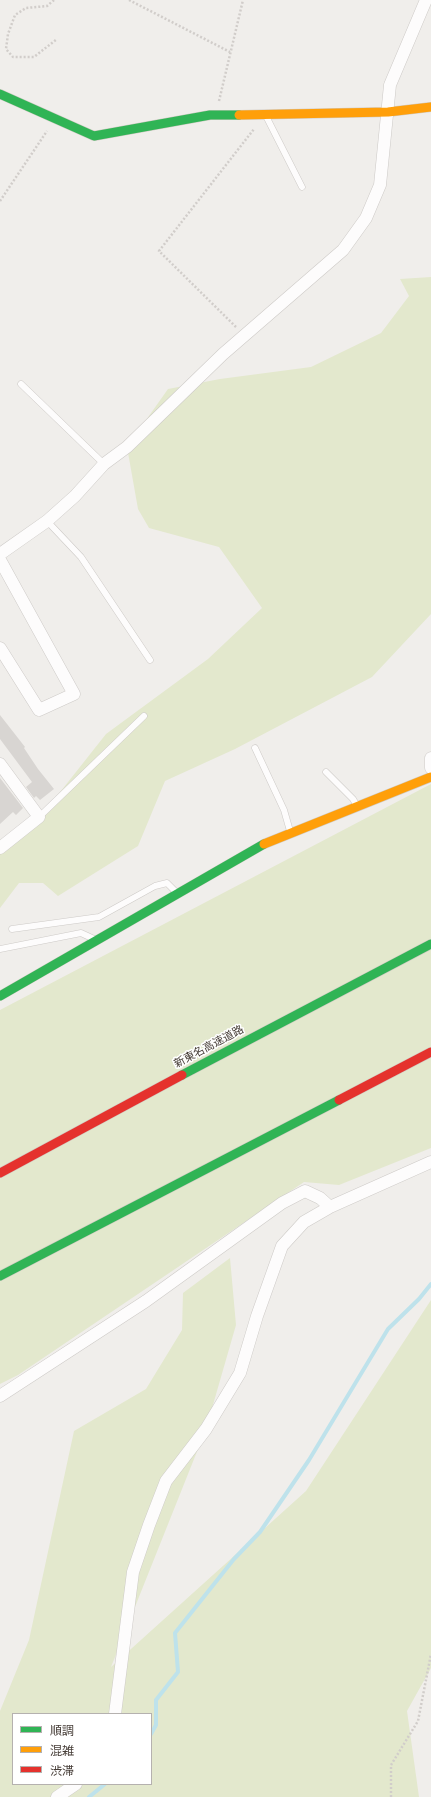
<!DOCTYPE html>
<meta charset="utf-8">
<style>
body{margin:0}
#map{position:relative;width:431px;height:1797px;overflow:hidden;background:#f0eeeb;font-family:Arial,"Noto Sans JP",sans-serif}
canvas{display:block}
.legend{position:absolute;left:12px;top:1713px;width:140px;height:72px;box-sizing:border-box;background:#fff;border:1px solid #b5b1af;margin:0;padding:5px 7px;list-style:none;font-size:12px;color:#463d37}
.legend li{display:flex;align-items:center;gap:8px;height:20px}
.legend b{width:20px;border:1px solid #b5b1af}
</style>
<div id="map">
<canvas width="431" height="1797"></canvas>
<ul class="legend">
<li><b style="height:5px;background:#30b455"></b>順調</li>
<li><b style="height:5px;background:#ff9f0a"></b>混雑</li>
<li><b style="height:5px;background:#e5322d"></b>渋滞</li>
</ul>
</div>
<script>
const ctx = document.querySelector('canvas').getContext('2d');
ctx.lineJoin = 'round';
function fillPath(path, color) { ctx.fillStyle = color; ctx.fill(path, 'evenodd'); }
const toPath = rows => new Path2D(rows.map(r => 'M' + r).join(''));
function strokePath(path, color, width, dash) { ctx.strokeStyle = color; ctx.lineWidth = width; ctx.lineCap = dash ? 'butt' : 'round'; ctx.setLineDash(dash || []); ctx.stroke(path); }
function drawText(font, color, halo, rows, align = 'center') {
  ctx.font = font + ' Arial,"Noto Sans JP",sans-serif'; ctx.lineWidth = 3; ctx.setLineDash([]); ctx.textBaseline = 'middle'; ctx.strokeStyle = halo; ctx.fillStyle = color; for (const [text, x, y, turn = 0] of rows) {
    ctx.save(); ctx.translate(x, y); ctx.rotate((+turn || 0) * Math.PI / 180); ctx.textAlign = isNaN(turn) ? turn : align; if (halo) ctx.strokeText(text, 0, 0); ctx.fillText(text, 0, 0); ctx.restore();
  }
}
fillPath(toPath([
 [431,277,431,614,372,677,235,749,165,781,138,846,58,896,43,883,19,883,0,908,0,853,53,801,106,734,208,659,262,608,219,547,149,528,138,509,127,447,168,389,220,379,311,367,381,333,409,296,400,279],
 [431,784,431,1148,339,1185,304,1182,18,1375,0,1384,0,1010],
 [230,1258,236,1325,206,1429,111,1667,306,1491,431,1300,431,1668,407,1711,419,1797,0,1797,0,1711,29,1640,74,1431,146,1389,182,1330,183,1293],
 [13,1714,151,1714,151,1784,13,1784]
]), '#e3e8cd');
strokePath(toPath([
 [151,1734,156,1725,156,1700,178,1672,175,1633,234,1559,260,1532,309,1460,388,1329,419,1299,431,1284],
 [89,1797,105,1784]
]), '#bee2eb', 4);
fillPath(toPath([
 [0,715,25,747,24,748,38,769,54,789,40,800,36,796,34,798,26,787,32,782,0,739],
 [0,778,23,808,16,815,13,812,0,824]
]), '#d8d5d2');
const lane = toPath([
 [266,116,302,187],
 [21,384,104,464],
 [47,521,81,557,150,660],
 [255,748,284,810,290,831],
 [326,772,353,799,357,806],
 [39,817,144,716],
 [12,929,99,917,155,886,167,883,176,892],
 [0,949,81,933,94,939]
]);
const street = toPath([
 [0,554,47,521,75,496,104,464,127,447,223,354,343,250,366,218,380,185,390,85,426,0],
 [0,560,74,694,39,710,0,648],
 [431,758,431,768],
 [0,764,39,817,0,848],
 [0,1396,146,1301,282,1203,305,1191,320,1198,330,1207],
 [115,1714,133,1572,149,1525,166,1481,206,1429,240,1373,257,1316,282,1246,304,1222,330,1207,431,1162],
 [57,1797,76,1784]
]);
const fast = toPath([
 [0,94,94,136,210,115,239,115],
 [0,996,264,844],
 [182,1075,431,944],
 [0,1276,339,1100]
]);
const slow = toPath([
 [239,115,388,112,431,107],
 [264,844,431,777]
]);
const jam = toPath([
 [339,1100,431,1052],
 [0,1173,182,1075]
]);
strokePath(lane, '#cdcac7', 7);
strokePath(street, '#cdcac7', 13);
strokePath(fast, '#d0cac3', 10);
strokePath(slow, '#d0cac3', 10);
strokePath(jam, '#d0cac3', 10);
strokePath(toPath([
 [54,0,47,6,26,8,15,15,8,34,6,49,13,57,34,57,57,39],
 [129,0,230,52],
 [219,101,243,0],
 [0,201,47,131],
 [236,327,159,251,254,129],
 [391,1797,391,1765,418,1721,431,1654]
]), '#d1cdca', 2.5, [2, 2]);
strokePath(lane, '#fdfcfc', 6);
strokePath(street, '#fdfcfc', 12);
strokePath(fast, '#30b455', 9);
strokePath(slow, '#ff9f0a', 9);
strokePath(jam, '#e5322d', 9);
drawText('11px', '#463d37', '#fff', [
 ["新東名高速道路",209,1047,-28]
]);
</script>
